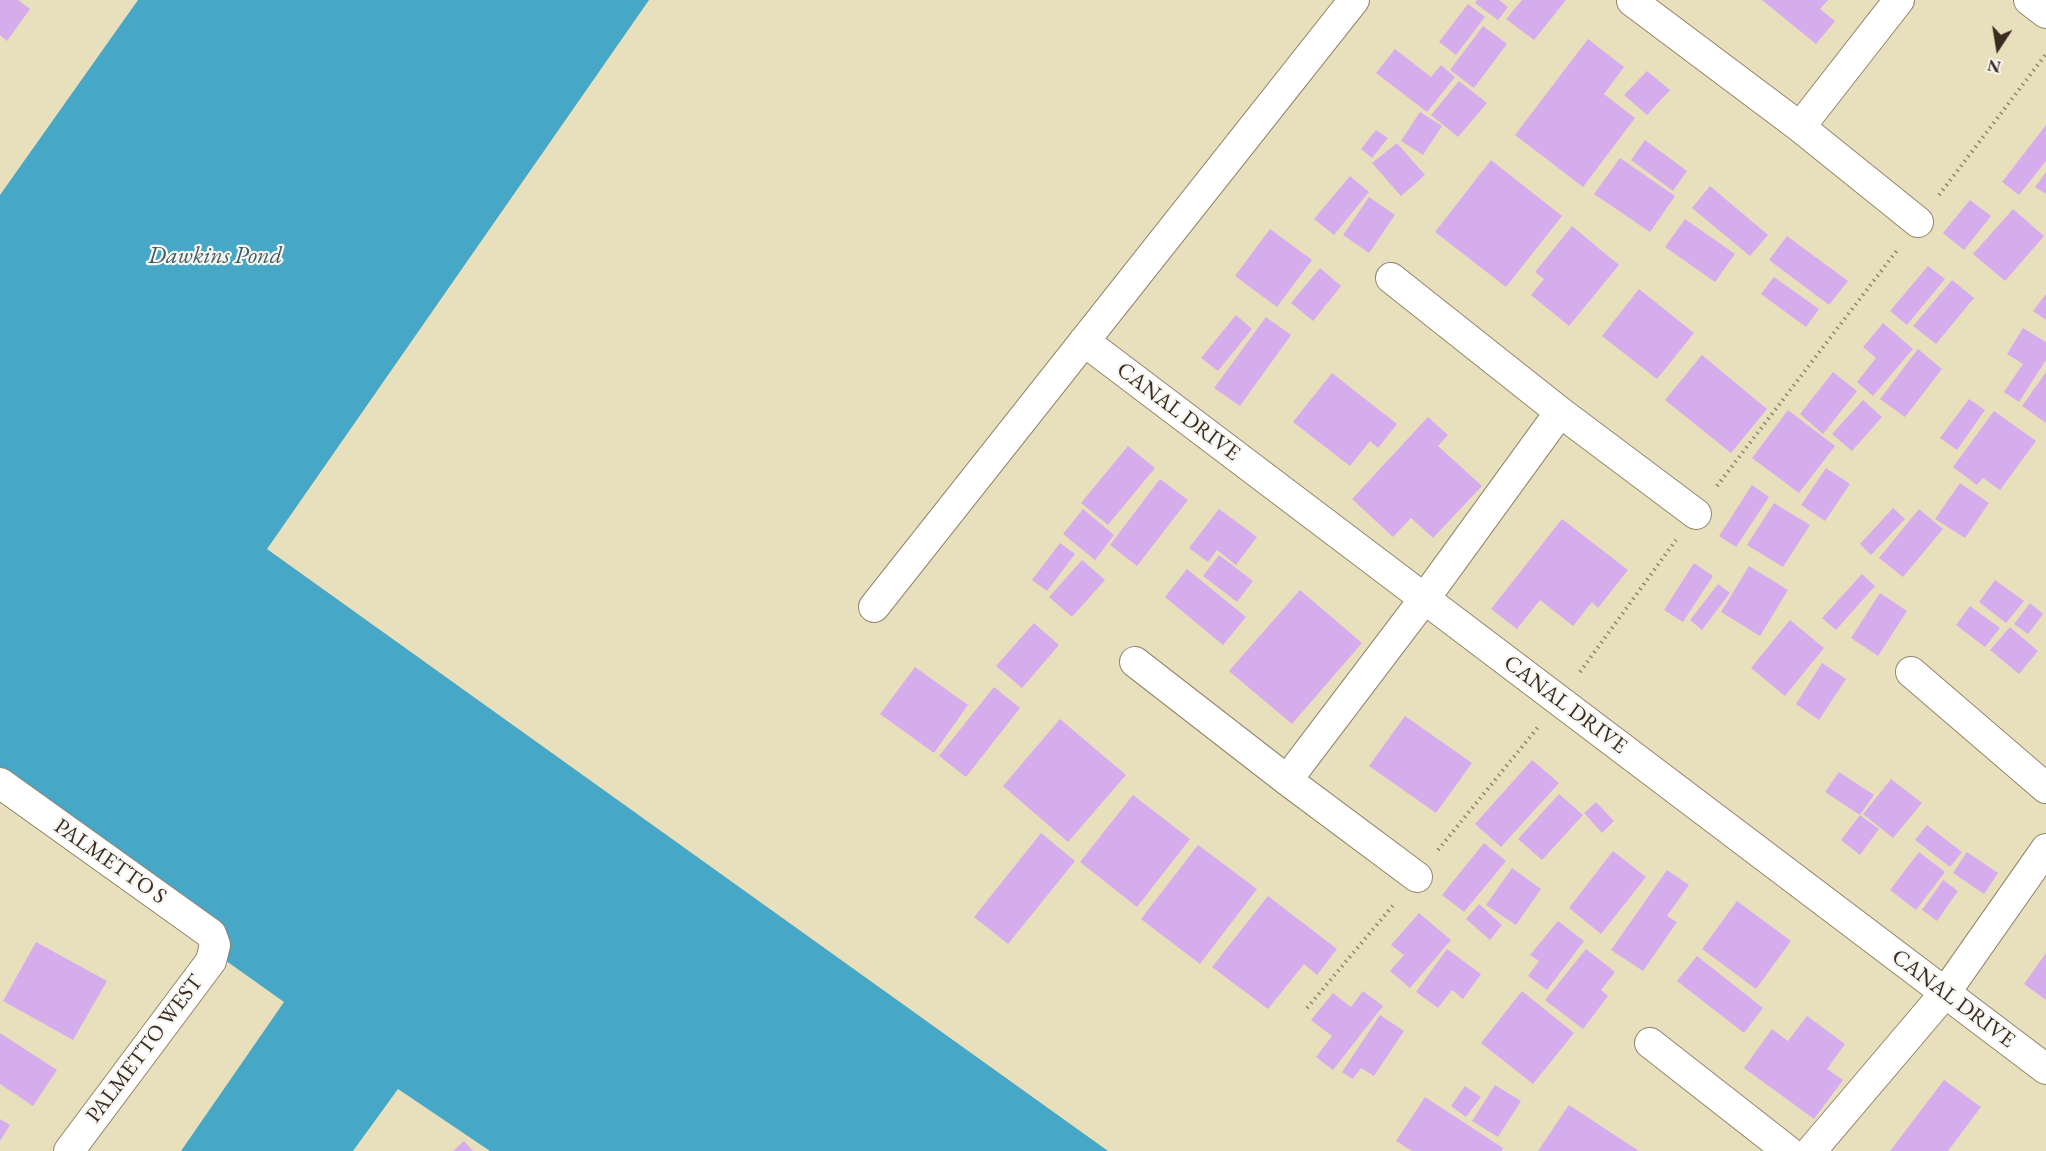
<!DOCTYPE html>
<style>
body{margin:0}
#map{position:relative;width:2046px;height:1151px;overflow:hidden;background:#e8e0bc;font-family:"EB Garamond",serif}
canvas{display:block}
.north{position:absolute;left:1968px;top:18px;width:60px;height:60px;-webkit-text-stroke:4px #f6f6f2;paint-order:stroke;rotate:192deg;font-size:16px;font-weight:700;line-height:24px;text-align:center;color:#3b2a1e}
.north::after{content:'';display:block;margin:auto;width:21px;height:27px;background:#3b2a1e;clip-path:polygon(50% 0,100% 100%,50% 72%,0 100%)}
</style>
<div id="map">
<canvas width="2046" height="1151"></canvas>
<div class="north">N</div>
</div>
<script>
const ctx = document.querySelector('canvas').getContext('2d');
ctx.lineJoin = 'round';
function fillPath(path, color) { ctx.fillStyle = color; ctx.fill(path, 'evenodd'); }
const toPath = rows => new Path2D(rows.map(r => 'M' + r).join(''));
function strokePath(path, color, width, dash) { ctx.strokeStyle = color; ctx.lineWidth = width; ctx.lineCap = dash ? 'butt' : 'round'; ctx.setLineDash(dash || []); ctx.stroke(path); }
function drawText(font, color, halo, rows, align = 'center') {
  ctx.font = font + ' "EB Garamond",serif'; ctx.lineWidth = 4.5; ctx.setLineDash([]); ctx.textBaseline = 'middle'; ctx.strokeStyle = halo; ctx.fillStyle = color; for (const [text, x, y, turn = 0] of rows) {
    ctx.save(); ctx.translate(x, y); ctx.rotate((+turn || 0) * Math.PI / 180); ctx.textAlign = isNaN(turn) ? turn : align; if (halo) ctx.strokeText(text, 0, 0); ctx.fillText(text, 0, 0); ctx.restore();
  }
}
fillPath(toPath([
 [138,0,649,0,267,549,1108,1151,490,1151,398,1089,353,1151,181,1151,284,1002,0,800,0,195]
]), '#46a7c6');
fillPath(toPath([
 [0,0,18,0,30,9,7,41,0,35],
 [1477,0,1499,0,1508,7,1498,20,1475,3],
 [1522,0,1566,0,1534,40,1506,19],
 [1762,0,1828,0,1820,9,1835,21,1816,44],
 [1468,4,1485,17,1456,55,1439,42],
 [1483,26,1507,44,1474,88,1450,70],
 [1588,39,1624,67,1604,94,1635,118,1583,187,1515,135],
 [1395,49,1431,77,1441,65,1455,77,1427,112,1376,73],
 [1647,71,1670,90,1647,115,1624,95],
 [1459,81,1487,103,1458,137,1431,115],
 [1420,112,1442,126,1423,155,1401,141],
 [2046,125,2046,161,2019,195,2002,182],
 [1376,130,1388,138,1372,158,1361,149],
 [1645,140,1687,171,1673,191,1631,160],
 [1397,143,1425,175,1401,196,1372,163],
 [1620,158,1675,196,1650,232,1594,194],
 [1491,160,1562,216,1506,287,1435,232],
 [2046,172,2046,194,2035,187],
 [1350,176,1369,192,1334,235,1314,219],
 [1710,186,1768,235,1750,256,1692,208],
 [1369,197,1395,215,1369,253,1343,235],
 [1970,200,1991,216,1964,250,1943,233],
 [2013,209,2044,236,2005,281,1973,254],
 [1685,219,1735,254,1715,282,1665,247],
 [1572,226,1619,265,1569,326,1531,295,1544,279,1535,272],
 [1270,229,1312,260,1277,307,1235,276],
 [1787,236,1848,281,1829,305,1769,260],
 [1928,266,1945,279,1907,325,1890,311],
 [1320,268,1341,286,1313,321,1291,303],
 [1774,277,1819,309,1806,327,1761,294],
 [1952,280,1974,298,1936,344,1913,326],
 [1639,289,1694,333,1657,379,1602,336],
 [2046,294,2046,320,2033,311],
 [1236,315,1252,329,1218,371,1201,358],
 [1266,317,1291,335,1240,406,1214,388],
 [1883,323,1913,349,1873,396,1857,382,1876,358,1863,347],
 [2023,328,2046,342,2046,360,2019,402,2004,392,2023,364,2007,354],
 [1918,349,1942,369,1905,417,1880,399],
 [1702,355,1767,409,1731,453,1665,400],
 [1833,372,1857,391,1823,434,1800,414],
 [2046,372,2046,423,2022,406],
 [1332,373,1397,424,1378,448,1370,441,1350,466,1293,422],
 [1969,399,1985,410,1957,450,1940,438],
 [1863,400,1882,417,1852,451,1832,434],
 [1788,410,1835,446,1799,493,1752,458],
 [1994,411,2036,441,2000,490,1983,478,1977,485,1953,467],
 [1428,417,1448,435,1438,446,1482,486,1433,538,1411,518,1393,537,1352,499],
 [1128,446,1155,468,1108,525,1081,503],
 [1826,468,1850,484,1825,521,1801,505],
 [1160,479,1188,500,1137,566,1110,545],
 [1960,483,1989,503,1965,538,1935,519],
 [1752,485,1769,497,1736,547,1719,536],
 [1774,503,1810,525,1783,567,1747,545],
 [1893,508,1905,519,1871,555,1860,544],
 [1083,509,1114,535,1095,560,1063,534],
 [1219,509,1257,537,1236,565,1217,550,1208,562,1189,548],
 [1919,509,1943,529,1903,577,1879,558],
 [1562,519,1628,570,1598,608,1592,602,1573,626,1540,600,1517,629,1491,609],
 [1060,543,1075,554,1047,591,1032,580],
 [1219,555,1253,581,1237,602,1203,576],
 [1082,560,1105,580,1072,617,1049,597],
 [1694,563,1713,576,1683,622,1664,610],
 [1749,566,1788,590,1760,636,1721,612],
 [1187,569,1246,617,1223,645,1165,597],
 [1862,574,1875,586,1836,630,1822,618],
 [1995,580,2024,601,2006,623,1979,602],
 [1718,584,1730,593,1702,630,1690,620],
 [1300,590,1362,643,1292,724,1229,671],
 [1880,593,1907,611,1878,656,1851,638],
 [2030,603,2043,614,2028,634,2014,624],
 [1970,606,2000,628,1985,647,1956,625],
 [1790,620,1824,648,1785,696,1751,668],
 [1034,623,1059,645,1022,688,996,666],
 [2010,627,2038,651,2019,674,1990,650],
 [1822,663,1846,679,1819,720,1796,704],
 [915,667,968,705,934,753,880,714],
 [994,687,1020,708,966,777,939,756],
 [1405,716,1472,763,1436,813,1369,766],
 [1060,719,1126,775,1068,842,1003,786],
 [1532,760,1559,783,1501,847,1475,824],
 [1839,772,1874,795,1860,815,1825,792],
 [1891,779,1922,803,1893,838,1863,814],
 [1559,794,1583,815,1542,860,1518,839],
 [1133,795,1190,839,1137,907,1080,862],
 [1596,802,1614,821,1602,833,1584,813],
 [1860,815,1879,829,1860,855,1841,840],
 [1927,825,1962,852,1950,867,1915,840],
 [1041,833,1075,861,1008,944,974,917],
 [1484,843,1506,861,1464,912,1442,895],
 [1198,845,1257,889,1200,964,1141,919],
 [1613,851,1646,877,1601,934,1569,908],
 [1919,852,1945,872,1916,910,1890,890],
 [1967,852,1998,873,1984,894,1953,873],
 [1512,868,1541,889,1516,925,1486,905],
 [1667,870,1689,885,1667,916,1677,922,1643,971,1611,950],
 [1943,880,1958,891,1937,921,1922,910],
 [1268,896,1337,949,1317,975,1304,964,1268,1009,1212,967],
 [1737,901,1791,941,1756,989,1702,949],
 [1479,904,1502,925,1490,940,1466,919],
 [1419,913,1451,940,1410,988,1390,971,1404,955,1391,945],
 [1558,921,1584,941,1547,990,1528,976,1539,961,1530,955],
 [36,942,107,981,73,1040,3,1001],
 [1447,949,1481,974,1463,999,1452,990,1438,1008,1416,992],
 [1586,949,1615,972,1601,990,1608,996,1583,1029,1545,1000],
 [2046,953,2046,1000,2024,984],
 [1697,956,1763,1008,1744,1033,1677,981],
 [1363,991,1383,1006,1333,1070,1316,1057,1332,1036,1311,1020,1333,993,1351,1007],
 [1522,991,1574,1033,1533,1084,1481,1043],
 [1380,1015,1404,1031,1374,1076,1361,1068,1353,1079,1342,1072],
 [1807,1016,1845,1044,1827,1069,1843,1080,1814,1119,1744,1068,1772,1029,1788,1041],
 [0,1033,57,1070,33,1106,0,1084],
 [1944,1080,1981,1107,1948,1151,1890,1151],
 [1495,1085,1521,1101,1498,1137,1472,1121],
 [1465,1086,1481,1097,1466,1117,1451,1106],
 [1425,1097,1503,1148,1502,1151,1412,1151,1396,1141],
 [1569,1105,1639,1151,1538,1151],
 [0,1119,10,1125,0,1141],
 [464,1141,473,1151,453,1151]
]), '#d6adec');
const street = toPath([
 [2029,0,2046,13],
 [1632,1,1800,127,1918,222],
 [1800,127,1899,0],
 [1391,278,1560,412,1696,514],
 [1084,341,2046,1069],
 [874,607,1354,0],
 [1135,662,1287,780,1417,877],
 [1911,672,2046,788],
 [1287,780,1425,598,1560,412],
 [0,783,211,934,215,945,211,961,69,1151],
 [1650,1043,1788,1151],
 [1811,1151,1945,993,2046,849]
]);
strokePath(street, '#92856d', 32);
strokePath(toPath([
 [1939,195,2046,54],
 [1717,486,1898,249],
 [1580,672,1676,540],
 [1438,850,1539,726],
 [1307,1008,1395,903]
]), '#92856d', 4, [1.5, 4.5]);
strokePath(street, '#fff', 30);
drawText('22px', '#3b2a1e', '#f6f6f2', [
 ["CANAL DRIVE",1178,412,37],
 ["CANAL DRIVE",1565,705,37],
 ["PALMETTO S",110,862,35],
 ["CANAL DRIVE",1953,999,37],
 ["PALMETTO WEST",145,1049,-53]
]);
drawText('italic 24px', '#3f5c61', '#f6f6f2', [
 ["Dawkins Pond",215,256]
]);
</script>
